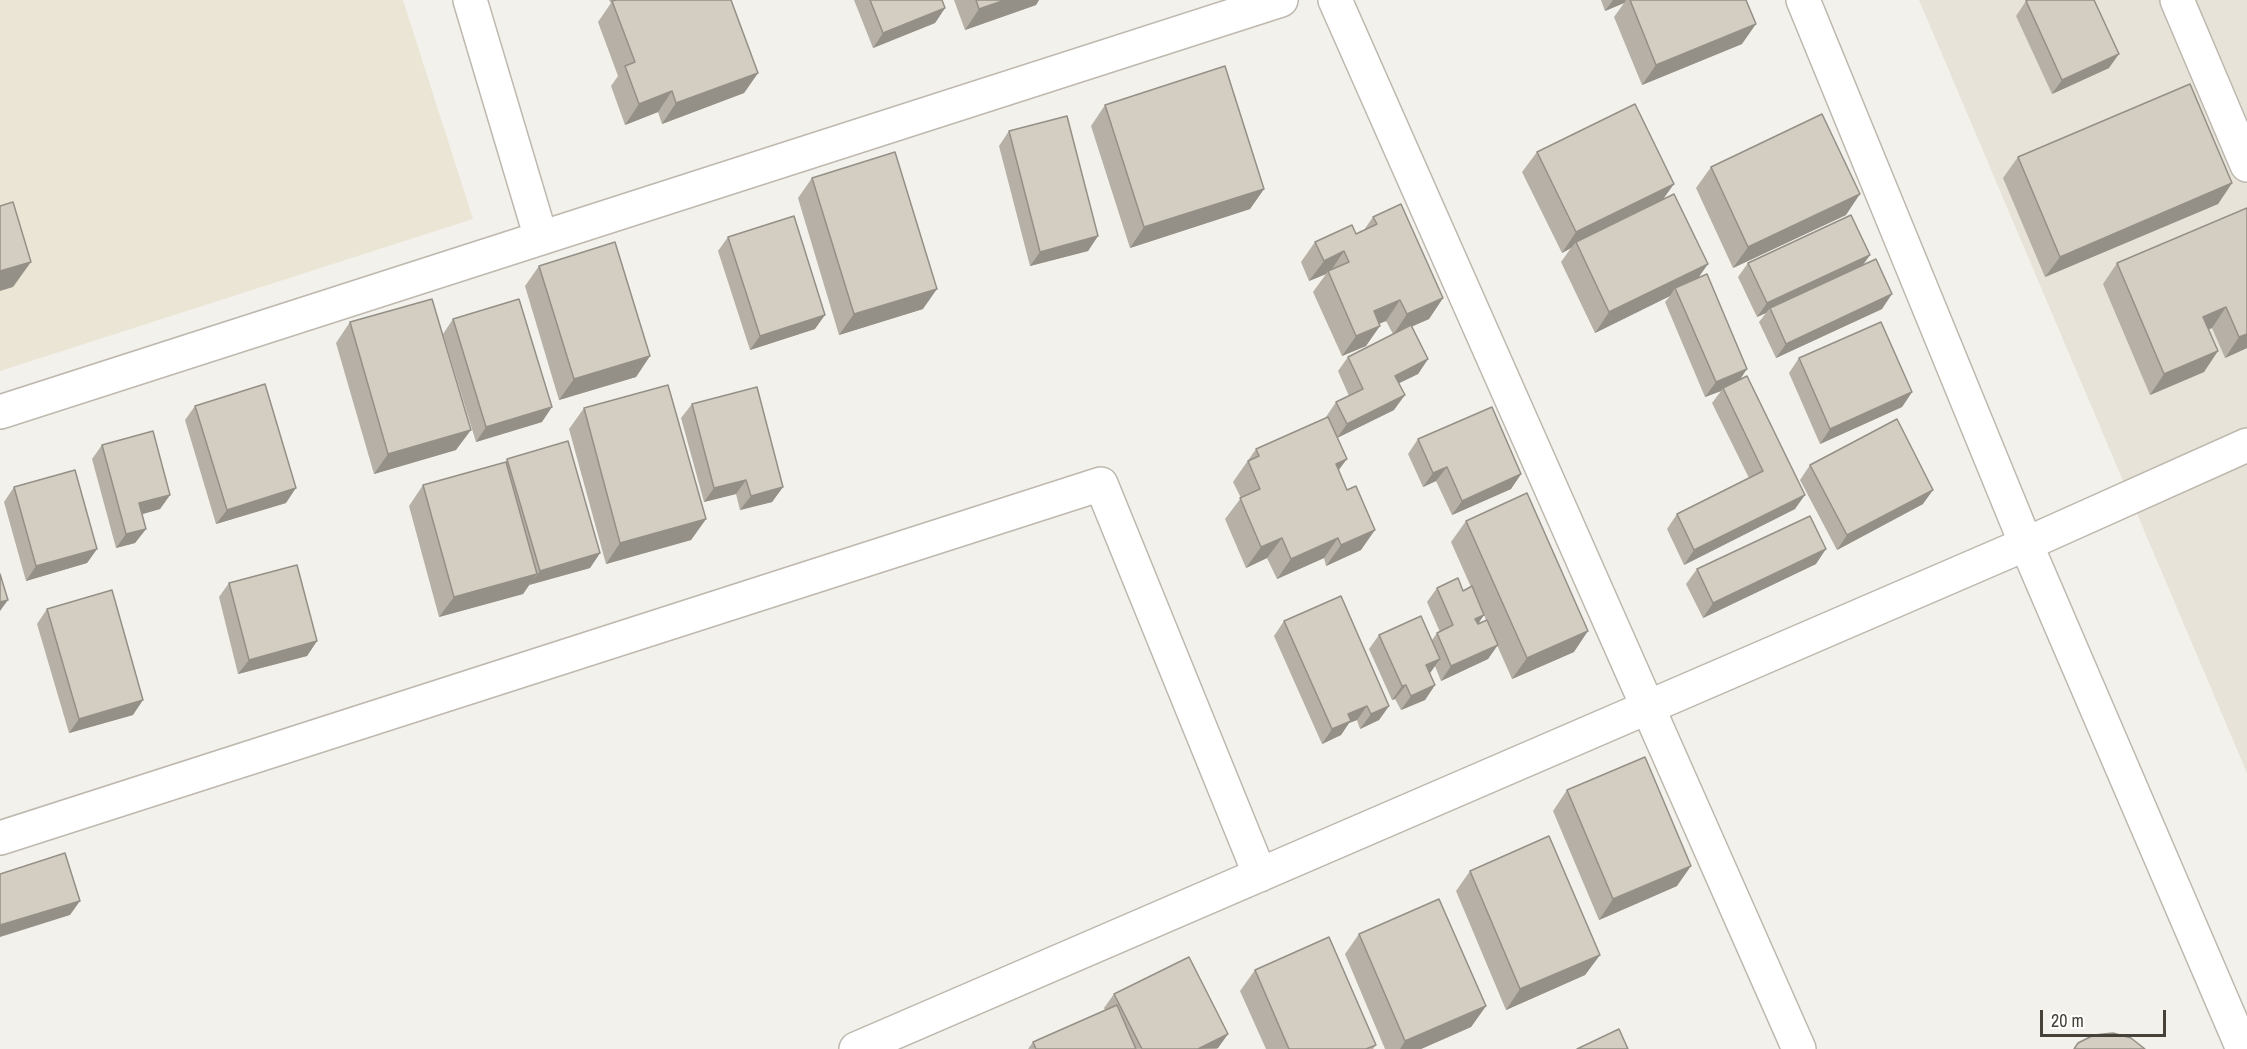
<!DOCTYPE html>
<style>
body{margin:0}
#map{position:relative;width:2247px;height:1049px;overflow:hidden;background:#f3f1eb;font-family:"Archivo Narrow",sans-serif}
canvas{display:block}
.scale{position:absolute;left:2040px;top:1010px;width:126px;height:27px;box-sizing:border-box;border:3px solid #474239;border-top:0;padding-left:8px;font-size:18px;line-height:21px;white-space:nowrap;color:#474239;-webkit-text-stroke:4px #fff;paint-order:stroke}
</style>
<div id="map">
<canvas width="2247" height="1049"></canvas>
<div class="scale">20 m</div>
</div>
<script>
const ctx = document.querySelector('canvas').getContext('2d');
ctx.lineJoin = 'round';
function fillPath(path, color) { ctx.fillStyle = color; ctx.fill(path, 'evenodd'); }
const toPath = rows => new Path2D(rows.map(r => 'M' + r).join(''));
function strokePath(path, color, width, dash) { ctx.strokeStyle = color; ctx.lineWidth = width; ctx.lineCap = dash ? 'butt' : 'round'; ctx.setLineDash(dash || []); ctx.stroke(path); }
fillPath(toPath([
 [1919,0,2247,0,2247,773]
]), '#e7e3d9');
fillPath(toPath([
 [0,0,403,0,473,219,0,371]
]), '#ebe5d6');
const minor = toPath([
 [470,0,541,238],
 [1335,0,1799,1049],
 [2177,0,2247,165],
 [0,412,1281,0],
 [0,838,1101,484,1260,875],
 [856,1049,2026,544,2247,445]
]);
const tertiary = toPath([
 [1803,0,2026,544,2243,1049]
]);
strokePath(minor, '#beb8ae', 36);
strokePath(tertiary, '#beb8ae', 36);
strokePath(minor, '#fff', 33);
strokePath(tertiary, '#fff', 33);
fillPath(toPath([
 [609,0,731,0,758,73,744,93,662,124,658,112,625,125,611,86,618,76,598,22,611,3],
 [854,0,942,0,945,8,935,23,873,48],
 [954,0,1039,0,1036,5,965,30],
 [1601,0,1746,0,1742,44,1642,85,1614,17,1624,3,1605,11],
 [2026,1,2109,68,2052,94,2016,16],
 [1105,105,1264,189,1250,209,1130,248,1091,126],
 [1009,131,1098,236,1088,251,1030,266,999,146],
 [1537,152,1663,199,1698,278,1795,509,1684,565,1667,529,1677,514,1749,478,1712,403,1721,391,1705,397,1665,302,1670,296,1595,333,1561,262,1571,248,1562,253,1522,172],
 [2018,157,2232,183,2218,204,2045,277,2003,178],
 [1711,167,1846,215,1733,268,1696,188],
 [812,178,923,309,839,335,798,198],
 [2247,208,2247,348,2225,358,2212,328,2208,329,2204,372,2150,395,2103,284,2117,263],
 [1373,217,1443,298,1429,319,1412,326,1428,359,1418,374,1399,383,1394,410,1337,438,1339,470,1361,550,1326,566,1324,558,1277,579,1267,558,1246,568,1225,519,1241,498,1233,482,1256,449,1327,418,1326,417,1336,402,1349,396,1338,371,1348,357,1393,334,1386,321,1379,323,1366,346,1342,356,1313,292,1326,274,1309,281,1301,262,1315,242,1356,234,1364,230],
 [728,237,815,329,750,350,718,251],
 [1870,255,1863,265,1882,309,1776,358,1759,322,1766,313,1757,317,1738,277,1748,263],
 [539,266,650,356,636,377,559,400,525,286],
 [453,319,542,422,476,442,443,334],
 [350,322,456,450,374,474,336,343],
 [1799,358,1912,392,1902,407,1820,444,1789,373],
 [692,404,783,487,772,502,740,510,736,494,704,502,681,418],
 [195,406,286,503,216,524,185,420],
 [584,408,706,519,691,540,606,564,569,429],
 [1418,439,1521,474,1511,489,1452,515,1436,481,1423,487,1408,454],
 [102,445,170,495,160,509,142,514,146,529,135,543,116,548,92,459],
 [507,459,600,553,590,568,529,585,523,594,439,617,409,506,423,485,505,463],
 [1810,465,1923,504,1837,550,1800,480],
 [14,487,97,549,87,563,26,581,4,502],
 [1466,521,1574,652,1512,679,1497,645,1488,659,1441,681,1435,666,1430,673,1435,685,1425,700,1401,710,1395,699,1392,700,1369,649,1379,635,1432,640,1437,633,1440,632,1427,602,1437,588,1463,591,1471,587,1451,542],
 [1484,615,1486,620,1478,623],
 [1816,564,1703,618,1686,584,1697,569],
 [229,583,317,641,307,656,238,674,219,597],
 [47,609,133,715,69,733,37,624],
 [1284,621,1389,706,1379,720,1360,729,1357,720,1349,723,1341,735,1322,744,1274,636],
 [1567,790,1677,886,1599,920,1553,811],
 [1470,871,1600,955,1585,975,1506,1010,1456,891],
 [1359,934,1486,1006,1471,1027,1421,1049,1385,1049,1345,954],
 [1255,970,1376,1045,1373,1049,1266,1049,1240,991],
 [1114,994,1228,1034,1217,1049,1028,1049,1033,1042,1105,1010,1104,1008]
]), '#b6b0a6');
fillPath(toPath([
 [1005,0,1039,0,1036,5,965,30,979,9],
 [1613,0,1626,0,1624,3,1605,11],
 [945,8,935,23,873,48,883,33],
 [1756,24,1742,44,1642,85,1656,65],
 [2119,54,2109,68,2052,94,2062,80],
 [758,73,744,93,662,124,676,103],
 [672,91,658,112,625,125,639,104],
 [2232,183,2218,204,2045,277,2060,257],
 [1674,184,1659,205,1576,242,1571,248,1562,253,1576,232],
 [1264,189,1250,209,1130,248,1144,227],
 [1860,194,1846,215,1733,268,1748,247],
 [1098,236,1088,251,1030,266,1040,252],
 [1344,251,1330,272,1328,271,1326,274,1309,281,1324,261],
 [1870,255,1859,270,1770,308,1766,313,1757,317,1767,303],
 [31,262,13,287,0,291,0,271],
 [1708,264,1694,284,1675,288,1670,296,1595,333,1609,312],
 [937,289,923,309,839,335,854,314],
 [1892,294,1882,309,1776,358,1786,344],
 [1443,298,1429,319,1393,335,1407,314],
 [1400,300,1386,321,1360,332,1374,311],
 [2226,307,2212,328,2189,338,2203,317],
 [825,315,815,329,750,350,760,336],
 [1380,326,1366,346,1342,356,1356,336],
 [2247,334,2247,348,2225,358,2239,337],
 [2218,351,2204,372,2150,395,2164,374],
 [650,356,636,377,559,400,574,379],
 [1428,359,1418,374,1385,390,1395,376],
 [1747,369,1737,384,1723,388,1721,391,1705,397,1716,382],
 [1912,392,1902,407,1820,444,1830,429],
 [1405,395,1394,410,1337,438,1347,424],
 [552,407,542,422,476,442,486,427],
 [471,430,456,450,374,474,388,454],
 [1347,459,1332,479,1336,464],
 [1447,467,1436,481,1423,487,1433,473],
 [1521,474,1511,489,1452,515,1462,501],
 [746,480,736,494,704,502,714,488],
 [783,487,772,502,740,510,751,496],
 [296,488,286,503,216,524,227,510],
 [1933,490,1923,504,1837,550,1847,535],
 [170,495,160,509,129,518,139,503],
 [1805,495,1795,509,1684,565,1694,550],
 [706,519,691,540,606,564,620,543],
 [146,529,135,543,116,548,126,534],
 [1375,530,1361,550,1326,566,1341,545],
 [1282,538,1267,558,1246,568,1261,547],
 [1338,538,1324,558,1277,579,1291,559],
 [97,549,87,563,26,581,36,566],
 [1826,549,1816,564,1703,618,1713,603],
 [600,553,590,568,529,585,540,571],
 [537,574,523,594,439,617,454,597],
 [8,600,0,611,0,602],
 [1484,615,1474,630,1475,619],
 [1588,631,1574,652,1512,679,1527,658],
 [317,641,307,656,238,674,249,660],
 [1498,645,1488,659,1441,681,1451,666],
 [1440,659,1430,673,1426,665],
 [1406,685,1395,699,1392,700,1402,686],
 [1435,685,1425,700,1401,710,1411,696],
 [143,700,133,715,69,733,79,719],
 [1367,706,1357,720,1349,723,1341,735,1322,744,1332,729,1348,714],
 [1389,706,1379,720,1360,729,1371,714],
 [1691,866,1677,886,1599,920,1613,899],
 [80,901,70,915,0,937,0,925],
 [1600,955,1585,975,1506,1010,1520,989],
 [1486,1006,1471,1027,1421,1049,1400,1049,1405,1041],
 [1228,1034,1218,1048,1198,1049]
]), '#949087');
const building = toPath([
 [616,0,731,0,758,73,676,103,672,91,639,104,625,66,635,62,612,1,616,0],
 [870,0,942,0,945,8,883,33,870,0],
 [976,0,1005,0,979,9,976,0],
 [1630,0,1746,0,1756,24,1656,65,1630,0],
 [2028,0,2094,0,2119,54,2062,80,2026,1,2028,0],
 [1225,66,1264,189,1144,227,1105,105,1225,66],
 [2190,84,2232,183,2060,257,2018,157,2190,84],
 [1635,104,1674,184,1576,232,1537,152,1635,104],
 [1822,114,1860,194,1748,247,1711,167,1822,114],
 [1067,116,1098,236,1040,252,1009,131,1067,116],
 [895,152,937,289,854,314,812,178,895,152],
 [1674,194,1708,264,1609,312,1576,242,1674,194],
 [13,202,31,262,0,271,0,206,13,202],
 [1401,204,1443,298,1407,314,1400,300,1374,311,1380,326,1356,336,1328,271,1349,262,1344,251,1324,261,1315,242,1352,225,1356,234,1377,224,1373,217,1401,204],
 [2247,208,2247,334,2239,337,2226,307,2203,317,2218,351,2164,374,2117,263,2247,208],
 [1851,215,1870,255,1767,303,1748,263,1851,215],
 [794,216,825,315,760,336,728,237,794,216],
 [615,242,650,356,574,379,539,266,615,242],
 [1876,259,1892,294,1786,344,1770,308,1876,259],
 [1707,274,1747,369,1716,382,1675,288,1707,274],
 [432,299,471,430,388,454,350,322,432,299],
 [519,299,552,407,486,427,453,319,519,299],
 [1881,322,1912,392,1830,429,1799,358,1881,322],
 [1411,325,1428,359,1395,376,1405,395,1347,424,1336,402,1363,389,1348,357,1411,325],
 [1747,376,1805,495,1694,550,1677,514,1763,471,1723,388,1747,376],
 [265,384,296,488,227,510,195,406,265,384],
 [668,385,706,519,620,543,584,408,668,385],
 [757,387,783,487,751,496,746,480,714,488,692,404,757,387],
 [1492,407,1521,474,1462,501,1447,467,1433,473,1418,439,1492,407],
 [1328,417,1347,459,1336,464,1347,490,1356,486,1375,530,1341,545,1338,538,1291,559,1282,538,1261,547,1240,498,1260,489,1248,461,1259,456,1256,449,1328,417],
 [1897,419,1933,490,1847,535,1810,465,1897,419],
 [153,431,170,495,139,503,146,529,126,534,102,445,153,431],
 [568,441,600,553,540,571,507,459,568,441],
 [506,462,537,574,454,597,423,485,506,462],
 [75,470,97,549,36,566,14,487,75,470],
 [1527,493,1588,631,1527,658,1466,521,1527,493],
 [1810,516,1826,549,1713,603,1697,569,1810,516],
 [297,565,317,641,249,660,229,583,297,565],
 [0,574,8,600,0,602,0,574],
 [1458,578,1463,591,1472,586,1484,615,1475,619,1478,624,1487,620,1498,645,1451,666,1437,633,1453,625,1437,588,1458,578],
 [112,590,143,700,79,719,47,609,112,590],
 [1341,596,1389,706,1371,714,1367,706,1348,714,1351,721,1332,729,1284,621,1341,596],
 [1421,616,1440,659,1426,665,1435,685,1411,696,1406,685,1402,686,1379,635,1421,616],
 [1645,757,1691,866,1613,899,1567,790,1645,757],
 [1549,836,1600,955,1520,989,1470,871,1549,836],
 [65,853,80,901,0,925,0,874,65,853],
 [1439,899,1486,1006,1405,1041,1359,934,1439,899],
 [1329,937,1376,1045,1366,1049,1289,1049,1255,970,1329,937],
 [1189,957,1228,1034,1198,1049,1142,1049,1114,994,1189,957],
 [1117,1005,1136,1049,1036,1049,1033,1042,1117,1005],
 [1619,1029,1628,1049,1577,1049,1619,1029],
 [2113,1033,2131,1038,2145,1049,2074,1049,2078,1043,2094,1035,2113,1033]
]);
fillPath(building, '#d4cdc1');
strokePath(building, '#949087', 1.5);
</script>
